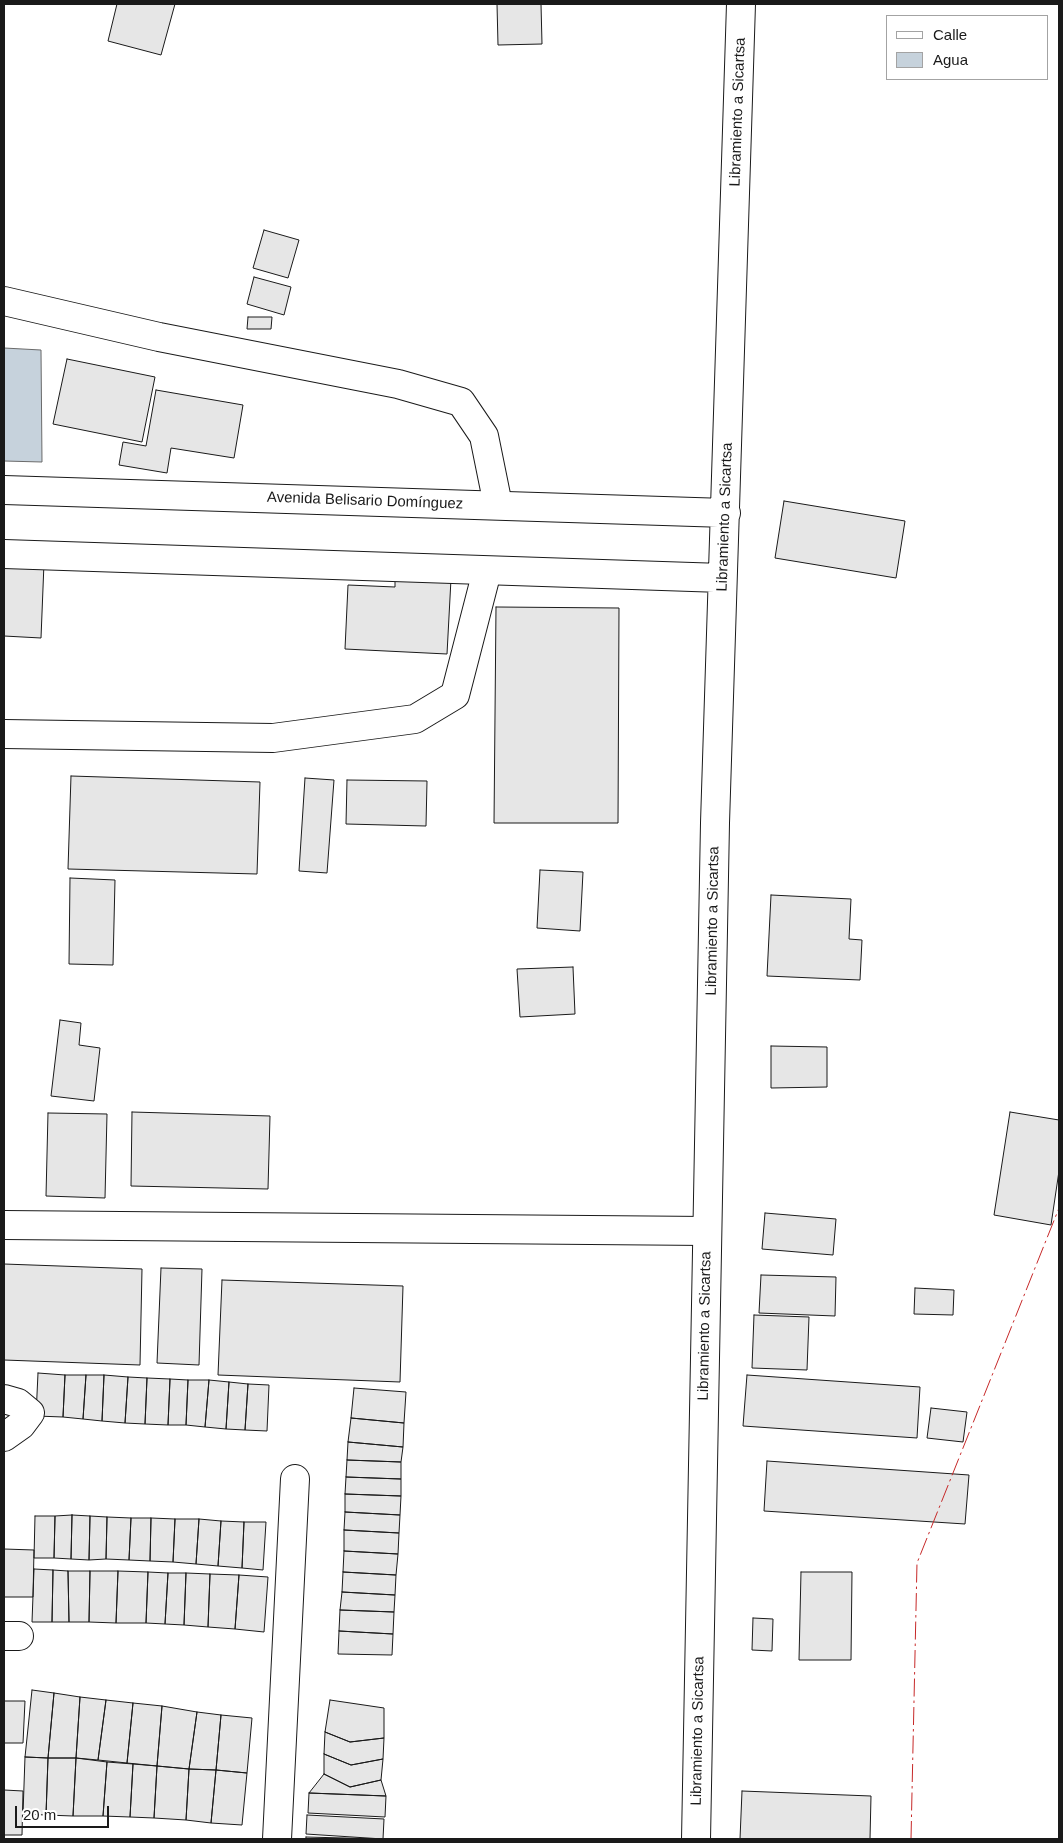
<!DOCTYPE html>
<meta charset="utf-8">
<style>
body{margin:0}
#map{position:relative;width:1063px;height:1843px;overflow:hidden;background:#fff;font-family:Helvetica,sans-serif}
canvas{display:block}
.frame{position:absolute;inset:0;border:5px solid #1a1a1a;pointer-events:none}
.legend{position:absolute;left:886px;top:15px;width:162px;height:65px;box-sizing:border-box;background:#fff;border:1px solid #a3a3a3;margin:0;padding:6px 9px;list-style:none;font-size:15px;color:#1a1a1a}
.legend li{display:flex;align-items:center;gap:10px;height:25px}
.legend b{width:25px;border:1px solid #a3a3a3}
.scale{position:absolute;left:15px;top:1806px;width:94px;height:22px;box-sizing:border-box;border:2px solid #1a1a1a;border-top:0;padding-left:6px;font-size:15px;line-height:18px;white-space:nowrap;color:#1a1a1a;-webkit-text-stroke:4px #fff;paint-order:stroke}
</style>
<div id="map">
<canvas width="1063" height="1843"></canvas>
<div class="frame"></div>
<ul class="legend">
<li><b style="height:6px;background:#fff"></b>Calle</li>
<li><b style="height:14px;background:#c6d2dc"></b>Agua</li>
</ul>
<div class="scale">20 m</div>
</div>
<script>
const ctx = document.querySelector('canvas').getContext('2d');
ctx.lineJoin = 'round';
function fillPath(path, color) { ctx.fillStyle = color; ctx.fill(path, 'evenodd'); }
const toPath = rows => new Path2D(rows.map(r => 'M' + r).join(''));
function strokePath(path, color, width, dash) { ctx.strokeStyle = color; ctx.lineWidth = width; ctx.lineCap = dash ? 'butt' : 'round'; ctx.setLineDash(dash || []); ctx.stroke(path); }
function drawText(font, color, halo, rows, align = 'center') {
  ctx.font = font + ' Helvetica,sans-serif'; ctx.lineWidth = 4; ctx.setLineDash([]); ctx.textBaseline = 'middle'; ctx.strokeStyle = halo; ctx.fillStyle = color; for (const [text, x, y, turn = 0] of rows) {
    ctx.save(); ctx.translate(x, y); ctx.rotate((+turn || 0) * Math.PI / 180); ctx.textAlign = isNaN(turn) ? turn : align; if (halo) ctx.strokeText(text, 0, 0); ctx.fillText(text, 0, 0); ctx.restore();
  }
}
const water = toPath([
 [4,348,41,350,42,462,4,461,4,348]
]);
fillPath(water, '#c6d2dc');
strokePath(water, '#6a6a6a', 1);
const building = toPath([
 [117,4,175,4,161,55,108,41,117,4],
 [497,4,541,4,542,44,498,45,497,4],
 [264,230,299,240,288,278,253,268,264,230],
 [254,277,291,287,284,315,247,304,254,277],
 [248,317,272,317,271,329,247,329,248,317],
 [67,359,155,377,142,442,53,424,67,359],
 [156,390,243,405,234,458,171,448,167,473,119,465,123,442,146,446,156,390],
 [784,501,905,521,896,578,775,558,784,501],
 [4,562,44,563,41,638,4,636,4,562],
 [395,576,451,579,447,654,345,649,348,585,395,587,395,576],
 [496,607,619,608,618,823,494,823,496,607],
 [71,776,260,782,257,874,68,869,71,776],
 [305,778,334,780,327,873,299,871,305,778],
 [347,780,427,781,426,826,346,824,347,780],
 [540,870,583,872,580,931,537,928,540,870],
 [70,878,115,880,113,965,69,964,70,878],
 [771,895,851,899,849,939,862,940,860,980,767,976,771,895],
 [573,967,575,1014,520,1017,517,969,573,967],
 [60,1020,81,1023,79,1045,100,1048,94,1101,51,1096,60,1020],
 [771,1046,827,1047,827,1087,771,1088,771,1046],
 [132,1112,270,1116,268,1189,131,1186,132,1112],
 [1010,1112,1059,1120,1059,1171,1051,1225,994,1215,1010,1112],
 [48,1113,107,1114,105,1198,46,1196,48,1113],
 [765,1213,836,1219,833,1255,762,1249,765,1213],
 [4,1264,142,1269,140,1365,4,1360,4,1264],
 [161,1268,202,1269,199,1365,157,1363,161,1268],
 [761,1275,836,1277,835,1316,759,1313,761,1275],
 [222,1280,403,1286,400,1382,218,1375,222,1280],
 [915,1288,954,1290,953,1315,914,1314,915,1288],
 [754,1315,809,1317,807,1370,752,1368,754,1315],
 [38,1373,65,1375,63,1417,36,1416,38,1373],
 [65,1375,86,1375,83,1419,63,1417,65,1375],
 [86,1375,104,1375,102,1421,83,1419,86,1375],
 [104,1375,128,1377,125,1423,102,1421,104,1375],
 [747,1375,920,1387,917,1438,743,1426,747,1375],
 [128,1377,147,1378,145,1424,125,1423,128,1377],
 [147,1378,170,1379,168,1425,145,1424,147,1378],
 [170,1379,188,1380,186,1425,168,1425,170,1379],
 [188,1380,209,1380,205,1427,186,1425,188,1380],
 [209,1380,229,1382,226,1429,205,1427,209,1380],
 [229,1382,248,1384,245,1430,226,1429,229,1382],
 [248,1384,269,1385,267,1431,245,1430,248,1384],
 [354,1388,406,1392,404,1423,351,1418,354,1388],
 [931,1408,967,1412,963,1442,927,1438,931,1408],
 [351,1418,404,1423,403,1447,348,1442,351,1418],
 [348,1442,403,1447,401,1462,347,1460,348,1442],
 [347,1460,401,1462,401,1479,346,1477,347,1460],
 [767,1461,969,1475,965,1524,764,1511,767,1461],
 [346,1477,401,1479,401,1496,345,1494,346,1477],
 [345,1494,401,1496,400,1515,345,1512,345,1494],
 [345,1512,400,1515,399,1533,344,1530,345,1512],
 [72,1515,90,1516,89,1560,71,1559,72,1515],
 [72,1515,71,1559,54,1558,55,1516,72,1515],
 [35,1516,55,1516,54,1558,34,1558,35,1516],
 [90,1516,107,1517,106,1559,89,1560,90,1516],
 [107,1517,131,1518,129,1560,106,1559,107,1517],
 [131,1518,151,1518,150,1561,129,1560,131,1518],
 [151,1518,175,1519,173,1562,150,1561,151,1518],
 [175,1519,199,1519,196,1564,173,1562,175,1519],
 [199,1519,221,1521,218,1566,196,1564,199,1519],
 [221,1521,244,1522,242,1568,218,1566,221,1521],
 [244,1522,266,1522,263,1570,242,1568,244,1522],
 [344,1530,399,1533,398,1554,344,1551,344,1530],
 [4,1549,34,1550,33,1597,4,1597,4,1549],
 [344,1551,398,1554,396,1575,343,1572,344,1551],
 [34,1569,53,1570,52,1622,32,1622,34,1569],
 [53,1570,68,1571,69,1622,52,1622,53,1570],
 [68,1571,90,1571,89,1622,69,1622,68,1571],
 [90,1571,118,1571,116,1623,89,1622,90,1571],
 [118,1571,148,1572,146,1623,116,1623,118,1571],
 [148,1572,168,1573,165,1624,146,1623,148,1572],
 [343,1572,396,1575,395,1595,342,1592,343,1572],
 [801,1572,852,1572,851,1660,799,1660,801,1572],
 [168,1573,186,1573,184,1625,165,1624,168,1573],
 [186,1573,210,1574,208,1627,184,1625,186,1573],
 [210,1574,239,1575,235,1629,208,1627,210,1574],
 [239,1575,268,1577,264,1632,235,1629,239,1575],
 [342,1592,395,1595,394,1612,340,1610,342,1592],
 [340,1610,394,1612,393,1634,339,1631,340,1610],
 [753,1618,773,1619,772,1651,752,1650,753,1618],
 [339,1631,393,1634,392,1655,338,1654,339,1631],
 [32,1690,54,1693,48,1758,25,1757,32,1690],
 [54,1693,80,1697,76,1758,48,1758,54,1693],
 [80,1697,106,1700,98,1760,76,1758,80,1697],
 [106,1700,133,1703,127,1763,98,1760,106,1700],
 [330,1700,384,1708,384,1738,350,1742,325,1732,330,1700],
 [4,1701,25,1701,23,1743,4,1743,4,1701],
 [133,1703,162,1706,157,1766,127,1763,133,1703],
 [162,1706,197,1712,189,1769,157,1766,162,1706],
 [197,1712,221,1715,216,1770,189,1769,197,1712],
 [221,1715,252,1718,247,1773,216,1770,221,1715],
 [325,1732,350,1742,384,1738,383,1759,351,1765,324,1754,325,1732],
 [324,1754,351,1765,383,1759,381,1780,350,1787,324,1774,324,1754],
 [25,1757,48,1758,46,1815,23,1814,25,1757],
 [48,1758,76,1758,73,1816,46,1815,48,1758],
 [76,1758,107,1762,103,1816,73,1816,76,1758],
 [107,1762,133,1764,130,1817,103,1816,107,1762],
 [133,1764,157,1766,154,1818,130,1817,133,1764],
 [157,1766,189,1769,186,1820,154,1818,157,1766],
 [189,1769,216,1770,211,1823,186,1820,189,1769],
 [216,1770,247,1773,242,1825,211,1823,216,1770],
 [324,1774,350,1787,381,1780,386,1796,309,1793,324,1774],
 [4,1790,23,1791,22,1835,4,1835,4,1790],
 [742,1791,871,1796,870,1839,740,1839,742,1791],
 [309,1793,386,1796,385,1817,308,1813,309,1793],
 [307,1815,384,1819,383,1839,306,1834,307,1815],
 [306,1837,383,1839,306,1839,306,1837]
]);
fillPath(building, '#e6e6e6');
strokePath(building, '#1a1a1a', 1);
const street = toPath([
 [4,301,159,337,398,384,461,402,484,436,498,505],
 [4,734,273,738,415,719,455,695,487,571],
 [4,1225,707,1231],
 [4,1399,18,1403,30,1413,21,1425,4,1437],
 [4,1636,19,1636],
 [277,1839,295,1479]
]);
const secondary = toPath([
 [4,490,726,513],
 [4,554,722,578],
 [696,1839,715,823,741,4]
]);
strokePath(street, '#1a1a1a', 30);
strokePath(secondary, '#1a1a1a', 30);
strokePath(street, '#fff', 28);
strokePath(secondary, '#fff', 28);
strokePath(toPath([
 [911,1839,917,1563,1059,1208]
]), '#c62828', 1, [18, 4, 2.5, 4]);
drawText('15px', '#1a1a1a', '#fff', [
 ["Libramiento a Sicartsa",738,112,-88],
 ["Avenida Belisario Domínguez",365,501,2],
 ["Libramiento a Sicartsa",725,517,-88],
 ["Libramiento a Sicartsa",713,921,-89],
 ["Libramiento a Sicartsa",705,1326,-89],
 ["Libramiento a Sicartsa",698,1731,-89]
]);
</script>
